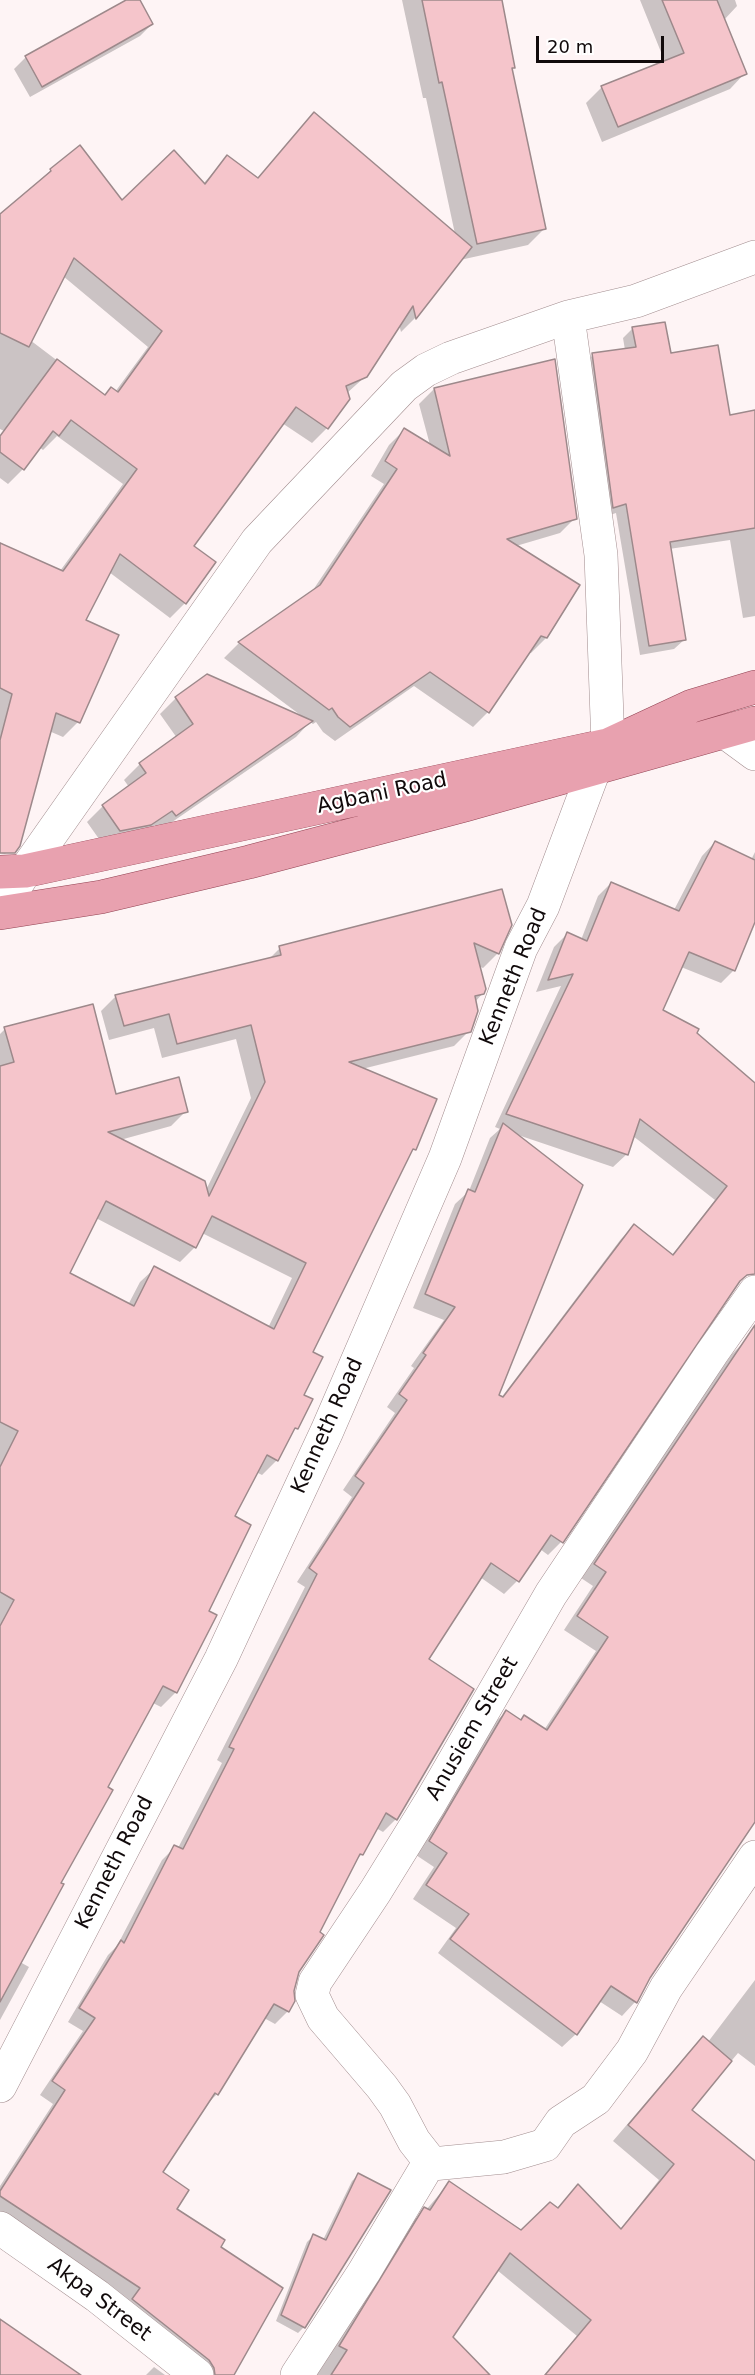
<!DOCTYPE html>
<style>
body{margin:0}
#map{position:relative;width:755px;height:2375px;overflow:hidden;background:#fef4f5;font-family:"DejaVu Sans",sans-serif}
canvas{display:block}
.scale{position:absolute;left:536px;top:36px;width:128px;height:27px;box-sizing:border-box;border:3px solid #110a0b;border-top:0;padding-left:8px;font-size:18px;line-height:21px;white-space:nowrap;color:#110a0b;-webkit-text-stroke:4px #fff;paint-order:stroke}
</style>
<div id="map">
<canvas width="755" height="2375"></canvas>
<div class="scale">20 m</div>
</div>
<script>
const ctx = document.querySelector('canvas').getContext('2d');
ctx.lineJoin = 'round';
function fillPath(path, color) { ctx.fillStyle = color; ctx.fill(path, 'evenodd'); }
const toPath = rows => new Path2D(rows.map(r => 'M' + r).join(''));
function strokePath(path, color, width, dash) { ctx.strokeStyle = color; ctx.lineWidth = width; ctx.lineCap = dash ? 'butt' : 'round'; ctx.setLineDash(dash || []); ctx.stroke(path); }
function drawText(font, color, halo, rows, align = 'center') {
  ctx.font = font + ' "DejaVu Sans",sans-serif'; ctx.lineWidth = 4.5; ctx.setLineDash([]); ctx.textBaseline = 'middle'; ctx.strokeStyle = halo; ctx.fillStyle = color; for (const [text, x, y, turn = 0] of rows) {
    ctx.save(); ctx.translate(x, y); ctx.rotate((+turn || 0) * Math.PI / 180); ctx.textAlign = isNaN(turn) ? turn : align; if (halo) ctx.strokeText(text, 0, 0); ctx.fillText(text, 0, 0); ctx.restore();
  }
}
fillPath(toPath([
 [129,0,138,0,152,24,140,36,30,97,14,69,26,57],
 [402,0,500,0,514,67,511,70,545,228,528,245,460,260,415,318,401,332,399,324,366,376,347,393,327,428,312,443,282,423,192,546,185,603,170,618,109,572,84,621,117,636,78,722,63,737,49,731,20,839,5,854,0,853,0,542,16,552,60,571,123,484,57,436,43,450,39,447,23,469,8,484,0,478,0,437,4,431,0,429,0,216,51,170,122,202,203,184,227,157,257,179,314,114,455,234,426,98,423,98],
 [63,276,148,347,115,392,111,389,104,396,30,340],
 [640,0,735,0,737,6,724,20,745,73,730,89,602,142,586,103,602,87,665,62],
 [633,328,669,355,729,416,755,412,755,616,743,618,730,540,669,549,684,640,674,649,640,655,616,513,604,517,583,365,593,355,625,350,623,338],
 [434,389,575,518,560,533,516,546,578,585,546,638,531,653,529,652,488,712,473,727,414,686,335,741,323,732,316,722,313,724,310,722,296,737,159,831,155,825,134,840,104,846,87,822,103,806,129,787,124,780,140,764,177,738,160,714,176,698,303,717,224,658,239,643,311,593,384,484,371,476,389,445,404,430,430,445,419,404],
 [715,842,751,860,755,852,755,918,734,970,721,983,681,967,661,1011,695,1034,755,1085,755,1253,561,1542,548,1555,540,1549,517,1581,504,1594,480,1577,427,1660,396,1819,383,1832,376,1828,362,1854,353,1863,298,1971,288,2011,275,2024,264,2018,217,2094,204,2107,161,2173,175,2210,219,2248,232,2375,197,2375,0,2218,0,2186,53,2104,40,2095,83,2031,68,2022,108,1955,117,1946,162,1860,175,1847,178,1848,222,1763,217,1760,305,1587,297,1582,352,1497,343,1490,395,1413,387,1407,414,1368,411,1366,444,1320,413,1308,455,1204,469,1191,490,1138,500,1129,495,1127,561,986,536,992,554,947,567,934,581,940,598,896,611,883,674,910,702,856],
 [515,1134,613,1167,627,1154,633,1136,715,1200,672,1255,634,1226,621,1239,501,1398,497,1396],
 [501,891,498,953,483,968,478,966,483,993,475,1002,469,1031,454,1046,362,1069,414,1149,408,1156,311,1353,296,1428,290,1435,277,1460,262,1475,256,1472,233,1517,207,1611,176,1692,161,1707,153,1703,106,1788,20,1962,29,1967,0,2020,0,1034,5,1029,115,1096,186,1111,171,1126,120,1140,206,1190,251,1098,236,1039,162,1058,154,1028,109,1040,101,1011,116,996,268,960,280,948],
 [96,1218,180,1262,195,1247,202,1233,292,1278,268,1328,155,1268,140,1282,128,1305,68,1273],
 [746,1340,755,1346,755,1819,649,1977,635,2002,622,2016,599,2001,576,2034,562,2047,438,1953,456,1928,413,1899,434,1867,416,1855,492,1725,506,1712,520,1721,524,1717,544,1730,596,1651,564,1630,593,1586,581,1578,714,1379,732,1354],
 [755,1980,755,2066,738,2053,690,2110,754,2162,755,2161,755,2375,544,2375,577,2336,497,2270,451,2337,488,2375,315,2375,409,2224,426,2210,449,2183,521,2232,556,2209,578,2186,620,2230,659,2180,613,2141,688,2053,703,2038,708,2042],
 [358,2175,304,2327,298,2333,276,2321,307,2242,313,2236,323,2240,352,2181],
 [154,2367,165,2375,146,2375]
]), '#0003');
const building = toPath([
 [126,0,140,0,153,24,42,87,25,56,126,0],
 [422,0,502,0,515,68,512,68,546,229,477,244,442,82,439,83,422,0],
 [662,0,717,0,747,74,618,127,601,86,684,53,662,0],
 [314,112,472,247,416,319,413,306,367,377,346,386,350,399,328,429,296,407,194,546,216,562,186,604,120,554,86,620,119,635,80,723,56,713,20,846,15,853,0,853,0,740,12,694,0,688,0,543,63,571,137,469,71,420,59,436,53,431,24,470,0,452,0,436,57,359,105,395,111,387,118,392,162,331,74,258,29,347,0,333,0,214,51,171,50,169,80,145,122,200,174,150,205,184,227,155,258,178,314,112],
 [665,322,671,353,718,345,730,415,755,410,755,528,670,542,686,640,649,646,626,504,613,508,592,353,636,347,632,327,665,322],
 [555,359,577,519,507,539,580,585,547,638,541,636,489,713,430,672,350,727,338,717,332,708,329,710,238,642,320,585,397,469,385,461,404,428,450,456,434,388,555,359],
 [207,674,313,721,176,816,172,811,151,825,120,831,102,805,146,773,139,763,193,724,175,697,207,674],
 [715,841,755,860,755,922,735,971,689,952,663,1010,699,1029,697,1033,755,1083,755,1274,747,1275,740,1281,563,1543,551,1535,519,1582,491,1563,429,1659,474,1689,397,1820,386,1813,363,1855,360,1854,320,1932,324,1935,299,1972,294,1991,295,2001,289,2012,274,2004,218,2095,215,2093,163,2172,189,2190,177,2209,225,2240,221,2247,283,2288,234,2375,215,2375,214,2368,209,2360,132,2299,140,2288,0,2196,0,2191,65,2090,52,2081,95,2018,79,2008,121,1940,124,1943,174,1845,183,1849,234,1749,229,1747,317,1574,309,1568,364,1483,355,1476,407,1400,399,1394,426,1355,423,1353,455,1307,425,1294,468,1189,475,1192,503,1123,583,1185,499,1395,503,1397,634,1224,673,1255,727,1186,640,1119,628,1155,506,1114,573,974,548,980,567,932,587,941,611,882,679,911,715,841],
 [502,889,512,925,499,954,474,943,486,989,484,994,475,996,478,1011,471,1032,349,1062,437,1099,416,1150,413,1149,313,1352,323,1357,304,1395,313,1399,298,1429,295,1428,278,1461,267,1455,235,1516,251,1525,209,1611,217,1615,177,1693,163,1686,108,1787,113,1790,61,1883,64,1884,0,2002,0,1626,14,1600,0,1592,0,1467,18,1431,0,1422,0,1066,14,1062,4,1027,93,1004,116,1094,179,1077,188,1112,108,1132,205,1181,209,1196,265,1082,251,1025,177,1044,169,1014,124,1026,115,995,281,955,279,946,502,889],
 [106,1201,196,1248,212,1216,306,1263,274,1329,154,1266,134,1306,70,1273,106,1201],
 [755,1325,755,1822,650,1978,637,2003,611,1986,577,2035,450,1939,469,1914,426,1885,447,1853,429,1841,506,1710,521,1720,524,1715,547,1730,608,1637,577,1616,606,1572,594,1564,755,1325],
 [703,2036,732,2061,692,2110,755,2161,755,2375,545,2375,591,2320,510,2253,453,2337,490,2375,331,2375,347,2350,339,2346,424,2207,430,2210,449,2181,521,2230,550,2202,558,2208,578,2184,621,2229,674,2164,628,2125,703,2036],
 [358,2173,391,2190,305,2328,281,2315,313,2234,326,2240,358,2173],
 [0,2319,81,2375,0,2375,0,2319]
]);
fillPath(building, '#f5c5cb');
strokePath(building, '#9d898b', 1.5);
const minor = toPath([
 [725,732,755,754],
 [25,871,257,541,404,386,426,370,451,358,568,317],
 [0,2086,221,1659,327,1431,445,1158,521,948,543,906,594,770,608,745,601,555,568,317,636,301,755,257],
 [432,2164,414,2141,395,2105,382,2087,323,2018,312,1995,315,1982,375,1892,430,1803,551,1594,712,1353,755,1292],
 [0,2228,97,2296,197,2375],
 [297,2375,364,2272,426,2168,432,2164,504,2157,545,2145,561,2122,596,2099,632,2051,666,1988,755,1857]
]);
const secondary = toPath([
 [0,912,25,871]
]);
const primary = toPath([
 [0,872,25,871,608,745,692,706,755,687],
 [0,913,101,897,249,862,465,805,755,723]
]);
strokePath(minor, '#a28d8f', 34);
strokePath(secondary, '#a28d8f', 34);
strokePath(primary, '#924353', 34);
strokePath(minor, '#fff', 33);
strokePath(secondary, '#fff', 33);
strokePath(primary, '#e8a1af', 33);
drawText('21px', '#110a0b', '#fff', [
 ["Agbani Road",382,794,-12],
 ["Kenneth Road",514,977,-68],
 ["Kenneth Road",328,1426,-66],
 ["Anusiem Street",473,1729,-60],
 ["Kenneth Road",115,1863,-63],
 ["Akpa Street",99,2300,37]
]);
</script>
